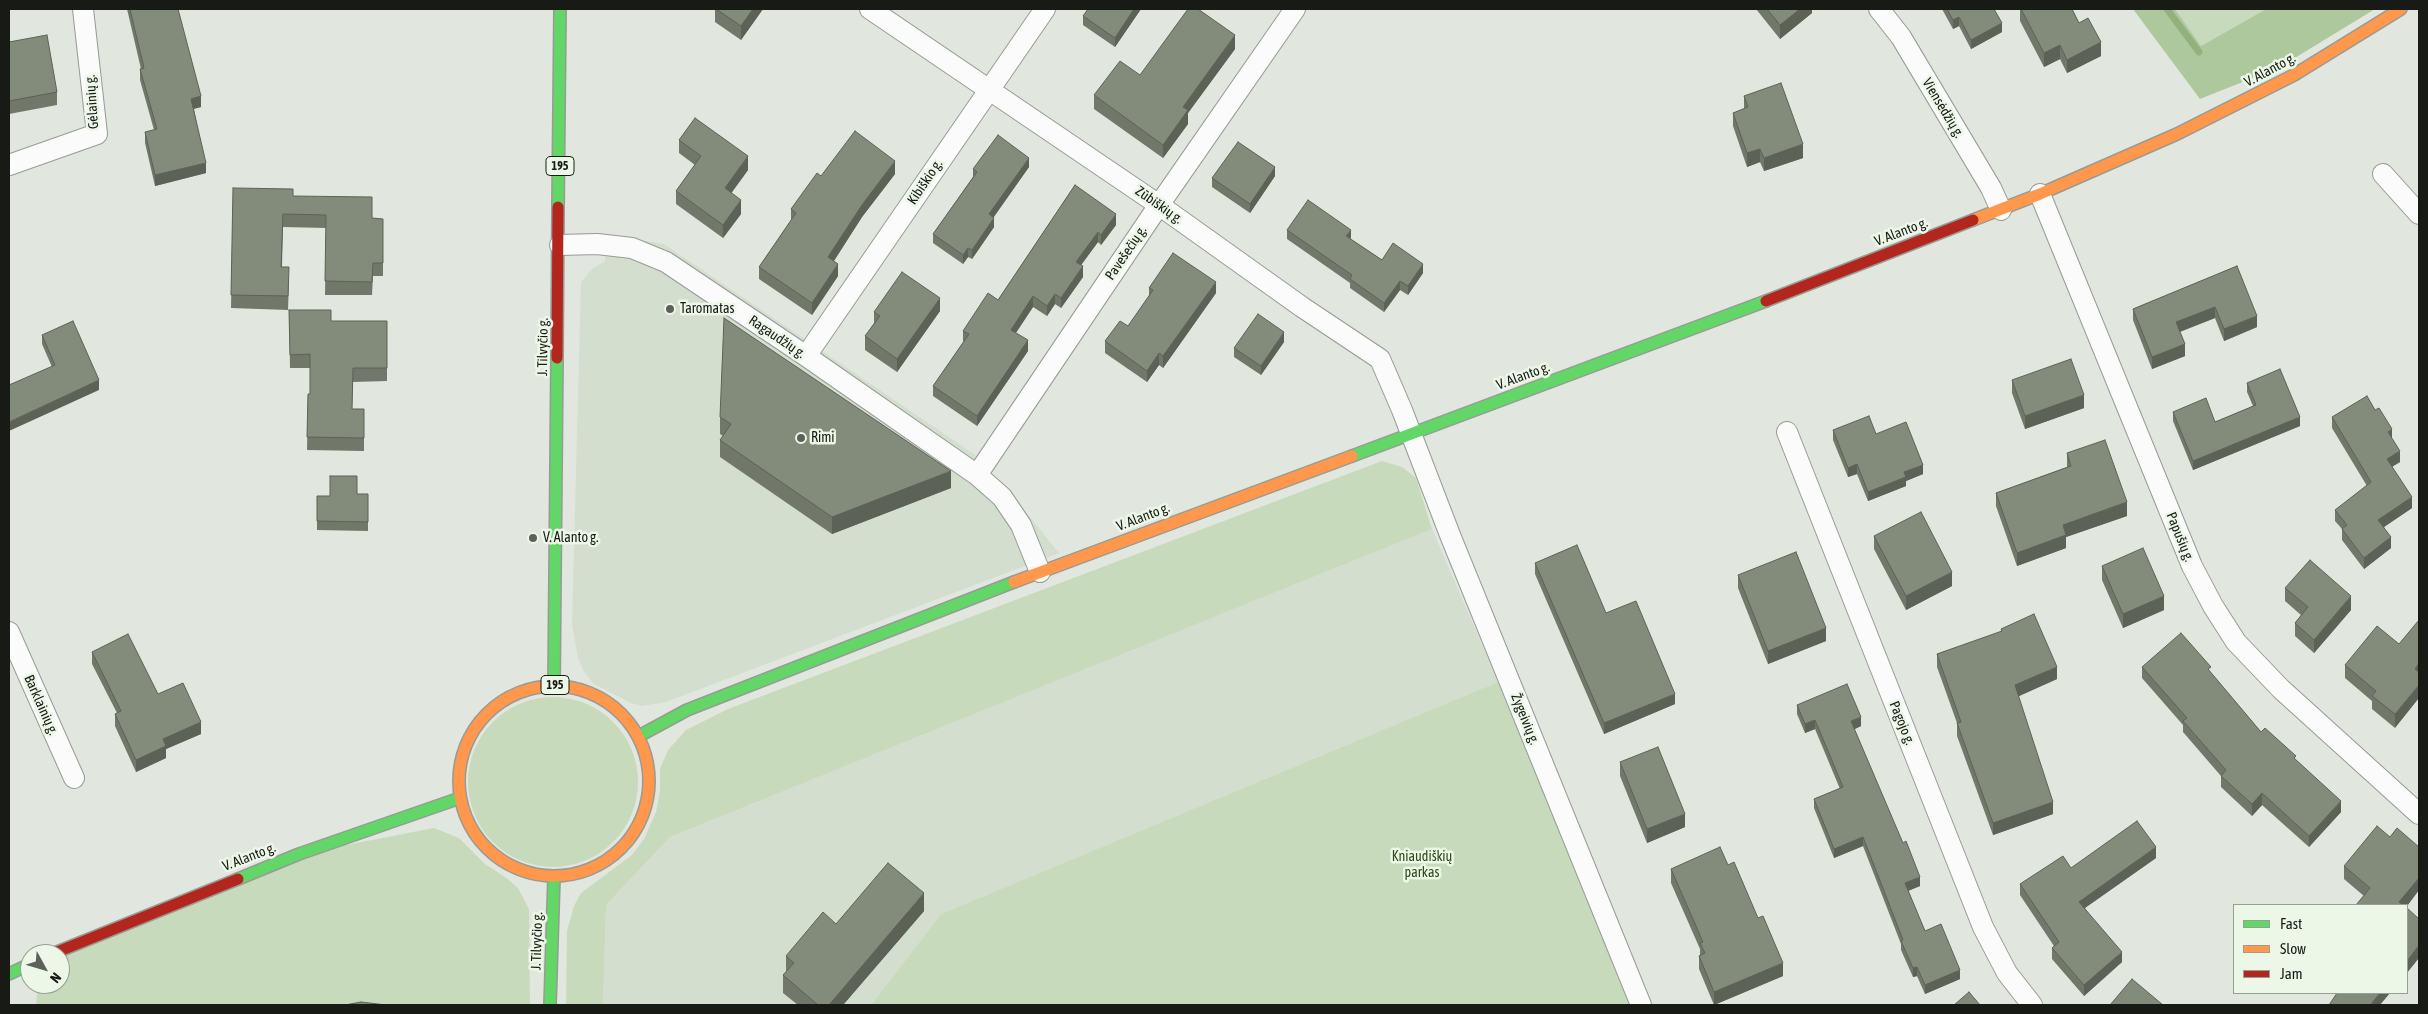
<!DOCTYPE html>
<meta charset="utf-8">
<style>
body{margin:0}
#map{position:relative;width:2428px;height:1014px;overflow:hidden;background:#e1e6de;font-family:"Asap Condensed",sans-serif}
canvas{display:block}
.frame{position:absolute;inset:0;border:10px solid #171a15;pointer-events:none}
.legend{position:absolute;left:2233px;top:904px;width:175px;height:90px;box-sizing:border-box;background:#edf7e8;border:1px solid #979f94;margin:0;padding:6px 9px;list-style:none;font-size:15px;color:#171a15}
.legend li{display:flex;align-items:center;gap:10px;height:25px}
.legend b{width:25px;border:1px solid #979f94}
.north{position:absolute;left:20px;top:944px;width:50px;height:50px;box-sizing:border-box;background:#edf7e8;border:1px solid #979f94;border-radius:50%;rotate:129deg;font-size:14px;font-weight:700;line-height:20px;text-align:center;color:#171a15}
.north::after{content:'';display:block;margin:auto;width:18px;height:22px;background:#5e615b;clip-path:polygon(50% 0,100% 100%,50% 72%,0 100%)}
</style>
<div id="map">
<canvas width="2428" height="1014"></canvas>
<div class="frame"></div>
<ul class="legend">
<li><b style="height:6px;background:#63d668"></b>Fast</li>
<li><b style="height:6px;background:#ff974d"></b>Slow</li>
<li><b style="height:6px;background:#b3261e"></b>Jam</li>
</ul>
<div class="north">N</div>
</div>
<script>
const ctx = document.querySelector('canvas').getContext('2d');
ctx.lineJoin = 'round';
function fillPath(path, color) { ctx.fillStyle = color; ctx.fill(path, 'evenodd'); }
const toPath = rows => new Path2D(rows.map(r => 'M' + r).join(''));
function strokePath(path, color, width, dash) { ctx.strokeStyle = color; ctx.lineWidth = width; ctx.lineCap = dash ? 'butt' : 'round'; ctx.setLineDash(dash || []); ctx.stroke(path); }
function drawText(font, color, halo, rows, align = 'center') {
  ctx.font = font + ' "Asap Condensed",sans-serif'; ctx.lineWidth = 5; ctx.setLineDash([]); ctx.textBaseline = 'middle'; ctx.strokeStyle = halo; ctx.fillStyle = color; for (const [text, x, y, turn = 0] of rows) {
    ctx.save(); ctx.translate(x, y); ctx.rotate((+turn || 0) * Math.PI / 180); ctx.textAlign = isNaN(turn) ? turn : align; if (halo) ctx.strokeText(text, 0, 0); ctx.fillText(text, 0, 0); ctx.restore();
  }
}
fillPath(toPath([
 [605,234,664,244,974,454,1030,517,1059,553,666,702,642,706,631,703,594,684,584,672,578,658,572,624,581,282,592,269,605,261],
 [1432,529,1498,682,941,914,871,1005,603,1005,606,905,670,837]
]), '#d4decf');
fillPath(toPath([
 [2175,9,2266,9,2201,46],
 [1382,461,1402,467,1416,478,1432,529,670,837,606,905,603,1005,566,1005,567,931,574,906,581,893,632,855,644,839,656,812,660,791,660,769,668,750,686,730,728,709],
 [1498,682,1630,1005,871,1005,941,914],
 '468 782a85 85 0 1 1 170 0a85 85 0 1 1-170 0Z',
 [434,828,459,838,485,864,505,877,518,888,529,909,530,1005,36,1005,38,984,60,984,60,954,299,854]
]), '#c8dabc');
fillPath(toPath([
 [2133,9,2175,9,2201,46,2266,9,2375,9,2280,67,2200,99]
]), '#aec89d');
strokePath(toPath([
 [2167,9,2199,52]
]), '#91b17d', 7);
const street = toPath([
 [870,9,1159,205,1302,307,1380,359,1402,410,1450,535,1641,1005],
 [1879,9,1901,37,1991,188,2001,210],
 [9,165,97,134,83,9],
 [2383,174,2419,214],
 [2040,194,2192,566,2213,606,2236,642,2281,689,2419,814],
 [560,245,597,244,632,248,666,262,806,356,977,475,1002,497,1021,525,1040,572],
 [806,356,1045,9],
 [1787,432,1983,927,2007,973,2032,1005],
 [977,475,1159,205,1295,9],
 [9,632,74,778]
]);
const fast = toPath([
 [558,207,560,9],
 [1352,456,1766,301],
 [554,685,557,358],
 [639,736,687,710,1014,582],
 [238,879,299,854,460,798],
 [9,974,30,964],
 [550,1005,554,877]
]);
const slow = toPath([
 [1973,220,2040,194,2177,134,2294,75,2401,9],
 [1014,582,1352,456],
 '459 781a95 95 0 1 1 190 0a95 95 0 1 1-190 0Z'
]);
const jam = toPath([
 [1766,301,1973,220],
 [557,358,558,207],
 [52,954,238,879]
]);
strokePath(street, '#979b95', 22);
strokePath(fast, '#979b95', 14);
strokePath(slow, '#979b95', 14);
strokePath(jam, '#979b95', 14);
strokePath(street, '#fafbfa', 20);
strokePath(fast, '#63d668', 11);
strokePath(slow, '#ff974d', 11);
strokePath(jam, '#b3261e', 11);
fillPath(toPath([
 [127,9,178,9,201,107,194,109,206,173,155,186,145,143,145,132,154,130,140,80,140,69,141,69],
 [715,9,763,9,741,40,715,22],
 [1141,9,1115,47,1083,25,1083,16],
 [1756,9,1812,9,1812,13,1780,39],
 [1942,9,1994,9,2002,32,1971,49,1959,26,1953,29],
 [2020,9,2072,9,2079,23,2101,56,2067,73,2060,59,2044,67,2020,21],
 [9,42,57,92,57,105,9,114],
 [1235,49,1188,113,1188,124,1163,158,1094,109,1094,95,1140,75],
 [1744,96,1803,158,1764,171,1760,162,1747,167,1733,126,1733,113,1744,109],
 [679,140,748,170,731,193,741,214,723,238,676,204,676,191,695,165,679,153],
 [1029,167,993,217,994,227,972,259,968,257,963,264,933,243,933,234,973,177,973,169],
 [895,174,862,217,834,261,838,276,812,315,759,279,759,267,791,220,791,209,821,176],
 [1275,176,1250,213,1212,187,1212,178],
 [1075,185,1116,225,1101,245,1098,242,1081,265,1083,277,1061,308,1055,304,1047,316,1033,307,1016,333,1028,351,977,426,933,396,933,386,964,341,963,341,963,331,998,300],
 [233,188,293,196,372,218,383,219,383,276,373,276,372,295,325,295,326,228,283,227,282,267,289,280,288,310,231,308],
 [1287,230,1351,239,1382,260,1423,273,1408,295,1400,290,1384,312,1350,288,1350,283,1287,239],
 [2237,266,2257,327,2224,341,2215,318,2180,332,2185,356,2152,369,2133,320,2133,309],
 [1149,288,1216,293,1163,368,1159,365,1147,382,1105,353,1105,341,1128,326,1149,296],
 [289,310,331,321,387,321,387,381,353,382,352,409,364,409,364,451,307,450,308,394,310,394,310,368,290,368],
 [940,311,897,372,865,350,865,336,874,323,874,312],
 [42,335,99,390,52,367,42,344],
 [1284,342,1261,375,1234,357,1234,348],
 [2419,374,2419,390,2418,388,2418,375],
 [2012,380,2084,408,2025,429,2012,393],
 [2247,383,2300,426,2193,470,2173,421,2173,412,2215,422,2253,406,2247,392],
 [720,417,951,488,832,534,720,457,720,440,723,436,720,434],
 [2332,417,2392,438,2400,462,2392,466,2412,508,2384,527,2391,548,2364,569,2342,540,2342,529,2335,521,2335,510,2367,486,2332,428],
 [1833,430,1876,434,1923,474,1906,481,1906,486,1868,501,1857,474,1848,477,1833,440],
 [2067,453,2127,516,2066,537,2066,548,2017,566,1996,506,1996,493,2067,467],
 [357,494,368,494,368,531,317,530,317,496,330,496],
 [1874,536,1952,586,1906,610,1874,549],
 [1535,563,1606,613,1675,704,1604,734,1535,574],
 [2102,566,2164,610,2123,628,2102,580],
 [1738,575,1826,641,1768,664,1738,588],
 [2285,588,2351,610,2314,653,2295,636,2295,623,2301,615,2285,601],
 [2001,629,2057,679,2018,696,2053,814,1993,835,1957,736,1957,723,1937,667,1937,654,2001,632],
 [2399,644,2395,728,2372,709,2372,701,2345,678,2345,665],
 [92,652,158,694,201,734,166,749,166,758,136,772,115,726,115,714,117,713,92,664],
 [2142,667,2211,673,2261,732,2296,760,2341,812,2309,847,2262,805,2252,816,2221,787,2221,776,2183,732,2183,725,2142,678],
 [1797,705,1861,726,1854,729,1920,886,1908,891,1925,931,1960,979,1925,994,1917,976,1913,977,1901,950,1901,944,1863,846,1834,858,1814,808,1814,799,1840,789,1815,729,1805,733,1797,714],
 [1620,762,1685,827,1647,843,1620,776],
 [2390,837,2419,847,2419,890,2407,906,2364,896,2344,879,2344,866],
 [2156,858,2085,908,2122,962,2084,996,2052,959,2052,948,2054,946,2020,895,2020,884,2071,868],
 [1671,869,1783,976,1714,1005,1699,969,1699,956,1700,955,1700,949,1671,883],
 [924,911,843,1005,798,1005,783,993,783,975,786,972,786,956,836,924]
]), '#71786a');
fillPath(toPath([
 [753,9,763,9,741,40,741,26],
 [1134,9,1141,9,1115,47,1115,38],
 [1800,9,1812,9,1812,13,1780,39,1780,25],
 [1959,17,1959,26,1953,29,1953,20],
 [2002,23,2002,32,1971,49,1971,40],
 [1235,35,1235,49,1188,113,1188,124,1163,158,1163,145,1183,107],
 [2101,42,2101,56,2067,73,2067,60],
 [2060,45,2060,59,2044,67,2044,53],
 [201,96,201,107,191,109,191,99],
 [1803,144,1803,158,1764,171,1764,158],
 [1760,149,1760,162,1747,167,1747,153],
 [748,156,748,170,725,202,725,188],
 [1029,158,1029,167,989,224,989,214],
 [895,161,895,174,862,217,828,270,828,257,862,205],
 [206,163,206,173,155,186,155,175],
 [1275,167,1275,176,1250,213,1250,204],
 [741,200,741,214,723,238,723,225],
 [1116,214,1116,225,1101,245,1101,235],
 [994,218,994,227,972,259,972,250],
 [1351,230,1351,239,1346,236],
 [1098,232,1098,242,1076,272,1076,262],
 [968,248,968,257,963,264,963,255],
 [838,264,838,276,812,315,812,303],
 [1423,264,1423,273,1408,295,1408,286],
 [1083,266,1083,277,1061,308,1061,298],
 [1400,281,1400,290,1384,312,1384,303],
 [1216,282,1216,293,1163,368,1163,356],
 [1055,294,1055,304,1047,316,1047,306],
 [1033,296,1033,307,1011,340,1011,330],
 [940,298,940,311,897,372,897,359],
 [2215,307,2215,318,2176,333,2176,322],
 [2257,316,2257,327,2224,341,2224,329],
 [1284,332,1284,342,1261,375,1261,366],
 [1028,340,1028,351,977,426,977,416],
 [2185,344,2185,356,2152,369,2152,357],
 [1159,353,1159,365,1147,382,1147,371],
 [99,380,99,390,9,431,9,422],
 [2084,395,2084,408,2025,429,2025,416],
 [2300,417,2300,426,2193,470,2193,461],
 [2392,429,2392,440,2388,432],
 [2400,451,2400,462,2387,470,2387,459],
 [1857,464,1857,474,1848,477,1848,468],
 [1923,465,1923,474,1906,481,1906,486,1868,501,1868,492,1904,472],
 [951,471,951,488,832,534,832,517],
 [2412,497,2412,508,2378,531,2378,520],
 [2127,502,2127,516,2066,537,2066,548,2017,566,2017,553,2063,525],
 [2391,537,2391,548,2364,569,2364,558],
 [1952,572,1952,586,1906,610,1906,596],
 [2164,596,2164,610,2123,628,2123,614],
 [2351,596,2351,610,2314,653,2314,640],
 [1826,628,1826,641,1768,664,1768,651],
 [2419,663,2419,677,2415,669],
 [2057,667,2057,679,2015,698,2015,685],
 [2419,685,2419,698,2395,728,2395,714],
 [1675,694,1675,704,1604,734,1604,723],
 [1861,717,1861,726,1851,731,1851,721],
 [1815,720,1815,729,1805,733,1805,724],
 [201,722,201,734,166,749,166,758,136,772,136,760,163,739],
 [2262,793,2262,805,2252,816,2252,804],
 [2341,801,2341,812,2309,847,2309,836],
 [2053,802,2053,814,1993,835,1993,823],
 [1685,814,1685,827,1647,843,1647,829],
 [1863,837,1863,846,1834,858,1834,849],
 [2156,847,2156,858,2079,912,2079,902],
 [1920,877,1920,886,1905,892,1905,883],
 [2419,878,2419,890,2407,906,2399,905,2399,902],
 [924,893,924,911,843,1005,829,1005],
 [2419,945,2419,958,2407,973,2407,961],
 [2122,952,2122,962,2084,996,2084,985],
 [1783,963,1783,976,1714,1005,1714,992],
 [1917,967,1917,976,1913,977,1913,968],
 [1960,970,1960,979,1925,994,1925,985],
 [2380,993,2390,993,2380,1005,2370,1005]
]), '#5c6256');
const building = toPath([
 [130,9,178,9,201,96,191,99,206,163,155,175,145,132,157,129,140,69,144,68,130,9],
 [716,9,753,9,741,26,716,9],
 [1088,9,1134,9,1115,38,1083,16,1088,9],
 [1188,9,1198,9,1235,35,1183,107,1188,110,1163,145,1094,95,1120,61,1140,75,1188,9],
 [1767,9,1800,9,1780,25,1767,9],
 [1947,9,1994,9,2002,23,1971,40,1959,17,1953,20,1947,9],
 [2021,9,2072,9,2079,23,2088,18,2101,42,2067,60,2060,45,2044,53,2021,9],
 [47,35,57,92,9,101,9,42,47,35],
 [1781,83,1803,144,1764,158,1760,149,1747,153,1733,113,1748,107,1744,96,1781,83],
 [695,118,748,156,725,188,741,200,723,225,676,191,701,156,679,140,695,118],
 [855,131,895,161,862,205,828,257,838,264,812,303,759,267,796,213,791,209,817,173,821,176,855,131],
 [998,135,1029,158,989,214,994,218,972,250,968,248,963,255,933,234,977,172,973,169,998,135],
 [1238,142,1275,167,1250,204,1212,178,1238,142],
 [1075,185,1116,214,1101,235,1098,232,1076,262,1083,266,1061,298,1055,294,1047,306,1033,296,1011,330,1028,340,977,416,933,386,969,334,963,331,988,293,998,300,1075,185],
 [233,188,293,189,293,196,372,197,372,218,383,219,383,263,373,263,372,282,325,281,326,215,283,214,281,267,289,267,288,296,231,295,233,188],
 [1308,200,1351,230,1346,236,1382,260,1393,243,1423,264,1408,286,1400,281,1384,303,1350,279,1352,275,1287,230,1308,200],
 [1173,253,1216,282,1163,356,1159,353,1147,371,1105,341,1120,321,1128,326,1153,290,1149,288,1173,253],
 [2237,266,2257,316,2224,329,2215,307,2176,322,2185,344,2152,357,2133,309,2237,266],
 [902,272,940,298,897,359,865,336,880,316,874,312,902,272],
 [289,310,331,310,331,321,387,321,387,368,353,368,352,409,364,409,364,438,307,437,308,394,310,394,310,354,290,355,289,310],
 [1258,314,1284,332,1261,366,1234,348,1258,314],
 [724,318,951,471,832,517,720,440,731,424,720,417,724,318],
 [73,321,99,380,9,422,9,385,55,365,42,335,73,321],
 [2071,359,2084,395,2025,416,2012,380,2071,359],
 [2280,369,2300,417,2193,461,2173,412,2206,398,2215,422,2256,405,2247,383,2280,369],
 [2367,396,2375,410,2379,408,2392,429,2388,432,2400,451,2387,459,2412,497,2378,520,2391,537,2364,558,2342,529,2347,525,2335,510,2371,482,2332,417,2367,396],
 [1869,416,1876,434,1906,422,1923,465,1904,472,1906,477,1868,492,1857,464,1848,468,1833,430,1869,416],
 [2105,440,2127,502,2063,525,2066,535,2017,553,1996,493,2071,466,2067,453,2105,440],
 [330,476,357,476,357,494,368,494,368,522,317,521,317,496,330,496,330,476],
 [1921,512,1952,572,1906,596,1874,536,1921,512],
 [1577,545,1606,613,1636,601,1675,694,1604,723,1535,563,1577,545],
 [2143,548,2164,596,2123,614,2102,566,2143,548],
 [1796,552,1826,628,1768,651,1738,575,1796,552],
 [2310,560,2351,596,2314,640,2295,623,2308,607,2285,588,2310,560],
 [2034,614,2057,667,2015,685,2053,802,1993,823,1957,723,1961,722,1937,654,2002,631,2001,629,2034,614],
 [2419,620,2419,663,2415,669,2419,672,2419,685,2395,714,2372,696,2376,691,2345,665,2377,626,2399,644,2419,620],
 [2181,633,2211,667,2208,669,2261,732,2265,728,2296,756,2294,758,2341,801,2309,836,2262,793,2252,804,2221,776,2226,770,2183,721,2187,718,2142,667,2181,633],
 [128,634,158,694,183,683,201,722,163,739,166,746,136,760,115,714,121,711,92,652,128,634],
 [1847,684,1861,717,1851,721,1903,843,1906,841,1920,877,1905,883,1925,931,1941,924,1960,970,1925,985,1917,967,1913,968,1901,941,1903,940,1863,837,1834,849,1814,799,1843,787,1815,720,1805,724,1797,705,1847,684],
 [1658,747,1685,814,1647,829,1620,762,1658,747],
 [2137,821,2156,847,2079,902,2122,952,2084,985,2052,948,2059,942,2020,884,2063,856,2071,868,2137,821],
 [2377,826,2390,837,2397,828,2419,847,2419,878,2399,902,2403,905,2356,905,2370,888,2344,866,2377,826],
 [1720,847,1728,865,1734,862,1758,918,1763,916,1783,963,1714,992,1699,956,1705,953,1700,943,1703,942,1671,869,1720,847],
 [888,863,924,893,829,1005,818,1005,783,975,794,963,786,956,823,912,836,924,888,863],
 [2407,908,2419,919,2419,945,2407,961,2407,908],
 [2132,979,2163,1005,2110,1005,2132,979],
 [1969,992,1980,1005,1954,1005,1969,992],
 [2337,993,2380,993,2370,1005,2329,1005,2337,993],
 [361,1002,386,1005,345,1005,361,1002]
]);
fillPath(building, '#838c7b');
strokePath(building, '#5c6256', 1);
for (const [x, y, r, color] of [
 [670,309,5,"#5e615b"],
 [801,438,5,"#5e615b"],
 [533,538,5,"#5e615b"]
]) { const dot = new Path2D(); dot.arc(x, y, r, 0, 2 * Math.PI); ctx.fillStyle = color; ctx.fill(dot); strokePath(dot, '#edf7e8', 2); }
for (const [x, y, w] of [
 [560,166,28],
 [555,685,28]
]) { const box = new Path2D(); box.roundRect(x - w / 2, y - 9.5, w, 19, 4); ctx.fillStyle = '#edf7e8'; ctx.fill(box); strokePath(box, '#171a15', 1); }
drawText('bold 12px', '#171a15', null, [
 ["195",560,166],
 ["195",555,685]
]);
drawText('14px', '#171a15', '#edf7e8', [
 ["V. Alanto g.",2270,70,-28],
 ["Gėlainių g.",92,102,-94],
 ["Viensėdžių g.",1943,108,59],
 ["Kibiškio g.",925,182,-56],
 ["Zūbiškių g.",1159,205,35],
 ["V. Alanto g.",1901,232,-21],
 ["Pavešečių g.",1126,253,-56],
 ["Ragaudžių g.",777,337,34],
 ["J. Tilvyčio g.",543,347,-89],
 ["V. Alanto g.",1523,376,-20],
 ["V. Alanto g.",1143,517,-21],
 ["Papušių g.",2180,537,68],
 ["Barklainių g.",41,705,66],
 ["Žygeivių g.",1525,719,68],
 ["Pagojo g.",1902,723,68],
 ["V. Alanto g.",249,857,-21],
 ["J. Tilvyčio g.",537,941,-88]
]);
drawText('14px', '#171a15', '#edf7e8', [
 ["Taromatas",680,309],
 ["Rimi",811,438],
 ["V. Alanto g.",543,538]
], 'left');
drawText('14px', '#2e4a18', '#edf7e8', [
 ["Kniaudiškių",1422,857],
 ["parkas",1422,873]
]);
</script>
